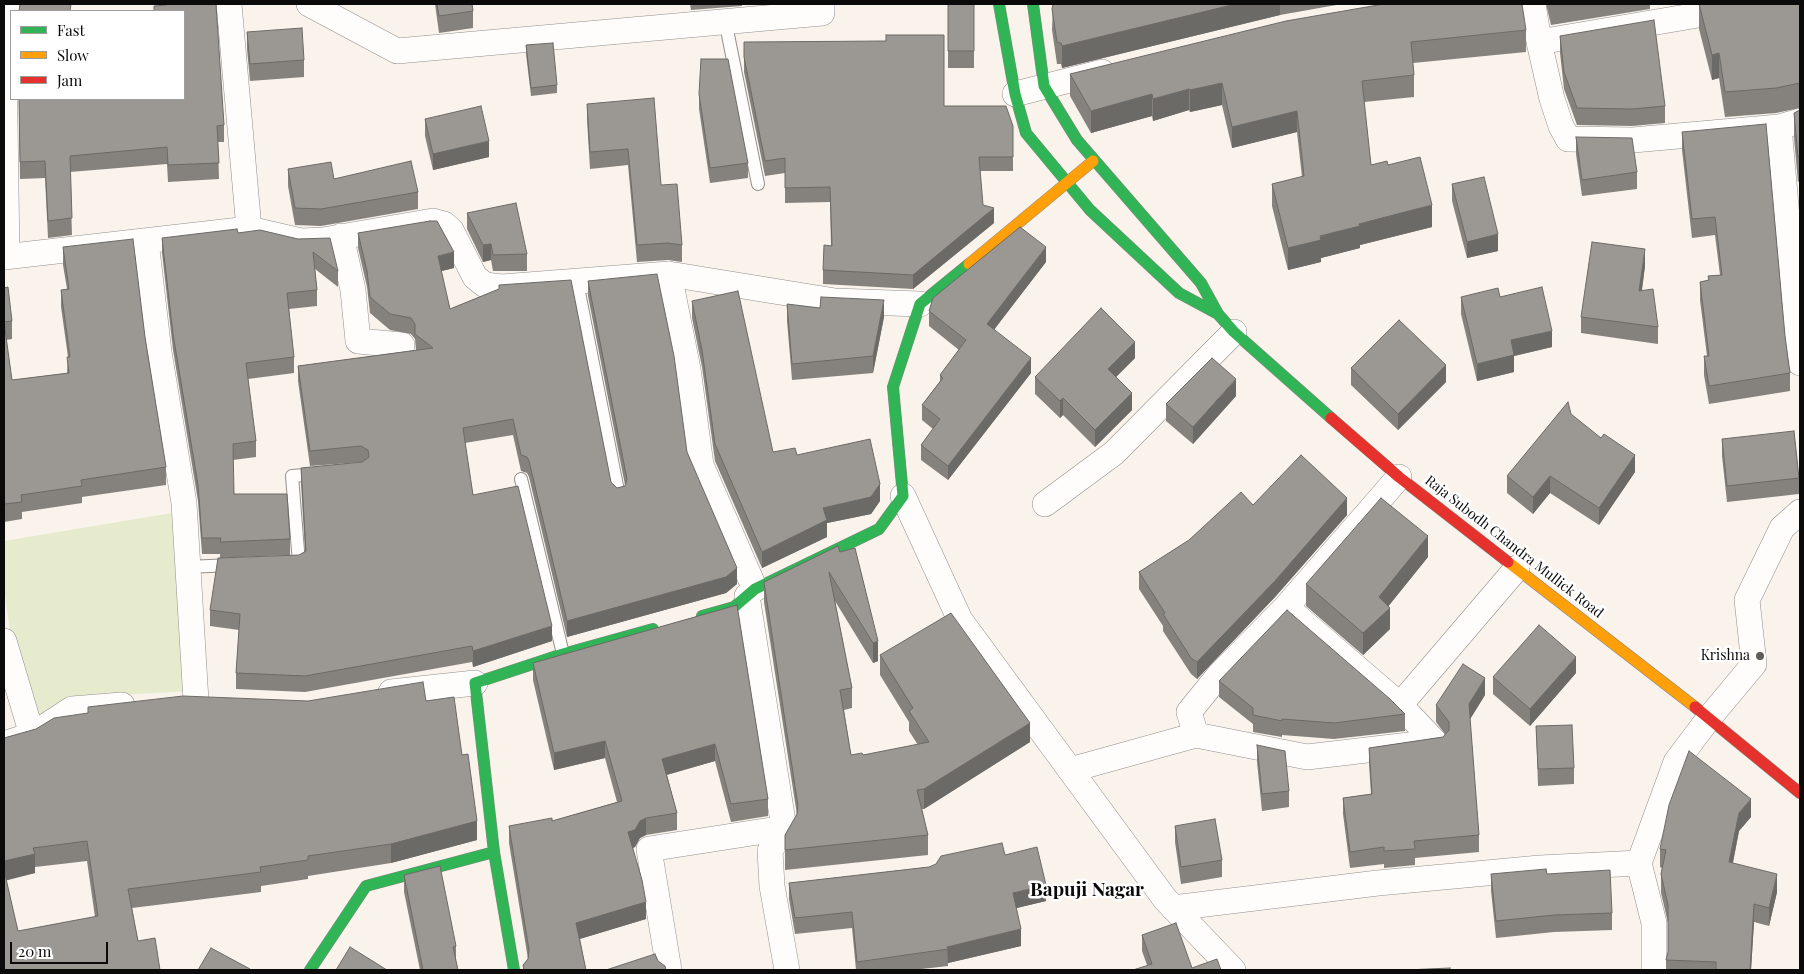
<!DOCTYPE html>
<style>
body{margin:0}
#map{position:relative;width:1804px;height:974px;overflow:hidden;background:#f9f3ec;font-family:"Playfair Display",serif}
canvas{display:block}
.frame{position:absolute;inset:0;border:5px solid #0a0a0a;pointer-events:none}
.legend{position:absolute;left:10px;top:10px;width:175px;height:90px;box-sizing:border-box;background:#fff;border:1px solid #9d9d9d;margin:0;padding:6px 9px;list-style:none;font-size:15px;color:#0a0a0a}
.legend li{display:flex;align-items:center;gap:10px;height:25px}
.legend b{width:25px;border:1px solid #9d9d9d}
.scale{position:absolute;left:10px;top:942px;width:98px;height:22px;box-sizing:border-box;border:2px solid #0a0a0a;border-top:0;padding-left:6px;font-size:15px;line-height:18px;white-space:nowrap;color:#0a0a0a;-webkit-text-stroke:4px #fff;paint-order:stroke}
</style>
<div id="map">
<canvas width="1804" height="974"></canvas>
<div class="frame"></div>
<ul class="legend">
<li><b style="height:6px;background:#30b455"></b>Fast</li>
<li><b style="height:6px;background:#ff9f0a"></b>Slow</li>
<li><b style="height:6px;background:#e5322d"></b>Jam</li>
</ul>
<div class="scale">20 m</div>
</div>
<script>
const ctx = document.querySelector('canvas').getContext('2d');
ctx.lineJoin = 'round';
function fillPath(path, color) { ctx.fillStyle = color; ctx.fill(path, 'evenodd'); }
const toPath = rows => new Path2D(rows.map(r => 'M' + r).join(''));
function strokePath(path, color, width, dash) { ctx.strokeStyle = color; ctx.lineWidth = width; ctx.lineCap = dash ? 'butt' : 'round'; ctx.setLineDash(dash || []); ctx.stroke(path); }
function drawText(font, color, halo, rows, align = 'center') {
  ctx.font = font + ' "Playfair Display",serif'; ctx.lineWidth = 5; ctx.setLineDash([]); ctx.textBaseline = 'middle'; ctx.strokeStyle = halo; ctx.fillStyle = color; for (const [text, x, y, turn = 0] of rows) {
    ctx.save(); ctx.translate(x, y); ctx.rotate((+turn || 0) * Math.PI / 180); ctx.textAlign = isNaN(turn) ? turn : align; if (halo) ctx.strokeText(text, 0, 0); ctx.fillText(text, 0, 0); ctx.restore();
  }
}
fillPath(toPath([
 [184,511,190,691,68,698,39,715,11,637,4,589,4,541]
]), '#e7ebcd');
const lane = toPath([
 [725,20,758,184],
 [577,282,619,496],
 [521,479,563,654],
 [289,563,299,563,292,476,318,474],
 [187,567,232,565]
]);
const street = toPath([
 [7,4,4,52,7,257],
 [229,4,249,229],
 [309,4,397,51,822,13,822,4],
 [1533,4,1539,42,1763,4],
 [1539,42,1552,99,1561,126,1568,139,1633,140,1779,127,1800,121],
 [1015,94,1102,72],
 [1779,127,1800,363],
 [341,236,353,290,358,341,402,345],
 [146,241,159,352,184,503,196,701],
 [4,257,249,229,301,241,323,240,433,221,444,224,451,230,475,277,485,285,502,287,669,274,835,301,920,304],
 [669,274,688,369,701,465,755,589],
 [903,496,960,620,1165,899,1233,970],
 [1045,504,1114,453,1234,332],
 [747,596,784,828,770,851,772,886,787,970],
 [4,641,32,735],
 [391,692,475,683],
 [1400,705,1517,568],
 [1196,735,1189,712,1219,675,1286,607,1399,477],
 [4,744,32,735,72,709,122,705],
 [1070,770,1196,735,1307,757,1435,742,1400,705,1286,607],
 [1173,908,1378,883,1540,868,1639,863],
 [669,970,649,849,784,828],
 [1654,970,1654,923,1639,863,1676,762,1709,718,1754,664,1747,600,1782,528,1800,512]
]);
const fast = toPath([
 [999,4,1015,94,1026,133,1090,210,1179,293,1218,314],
 [1033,4,1044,86,1077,140,1201,283,1218,314,1234,332,1331,418],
 [702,616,734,607,755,589,879,529,903,496,893,387,920,304,969,264],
 [310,970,366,886,494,852],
 [514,970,494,852,475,683,563,654,653,629]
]);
const slow = toPath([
 [969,264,1093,161],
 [1508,562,1695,707]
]);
const jam = toPath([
 [1331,418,1399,477,1508,562],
 [1695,707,1800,793]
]);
strokePath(lane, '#928f8c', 14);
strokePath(street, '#928f8c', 26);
strokePath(fast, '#888682', 12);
strokePath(slow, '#888682', 12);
strokePath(jam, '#888682', 12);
strokePath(lane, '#fefdfc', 12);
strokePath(street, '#fefdfc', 25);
strokePath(fast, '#30b455', 11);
strokePath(slow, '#ff9f0a', 11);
strokePath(jam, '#e5322d', 11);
fillPath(toPath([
 [435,4,472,4,473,11,473,28,439,33],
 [690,4,742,4,742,6,691,10],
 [948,4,974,4,974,68,948,68],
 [1053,4,1342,4,1280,15,1062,68,1061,64,1057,64,1052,30],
 [1546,4,1650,4,1650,9,1551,25],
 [1699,4,1800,4,1800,108,1776,113,1725,117,1719,78,1712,80,1699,29],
 [1526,30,1526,52,1413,63,1414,75,1414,97,1364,102,1371,165,1388,165,1432,227,1360,245,1360,248,1321,258,1321,262,1288,270,1272,206,1272,184,1302,177,1297,132,1232,148,1222,105,1190,112,1189,110,1153,121,1152,116,1091,133,1070,96,1070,74],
 [247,32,304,60,304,77,250,81,247,49],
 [1560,36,1665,106,1665,123,1632,126,1577,125,1564,89,1560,53],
 [744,42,944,106,1013,126,1013,171,980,171,983,205,994,223,913,289,823,284,823,270,831,246,830,202,785,203,785,173,765,176,744,72],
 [526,45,557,85,557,93,531,96,526,54],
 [699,94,748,163,748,178,710,183,699,109],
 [19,99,224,125,224,142,218,142,219,179,168,182,167,164,70,172,72,235,48,238,45,178,20,179],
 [587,104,661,185,682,245,682,262,668,260,637,262,628,165,590,169,587,120],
 [1800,110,1800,181,1798,182,1794,138,1794,113],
 [425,119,489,157,433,170,425,136],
 [1682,132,1785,336,1790,373,1790,391,1709,404,1704,375,1704,356,1707,356,1700,300,1700,282,1708,281,1708,276,1720,275,1715,235,1692,238,1682,150],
 [1576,137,1637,172,1637,189,1582,196,1576,154],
 [288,169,334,179,418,192,418,209,321,226,295,225,288,186],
 [1452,184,1498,251,1467,258,1452,201],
 [467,213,527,254,527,271,493,271,491,260,483,262,467,229],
 [238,233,298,239,338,271,338,287,315,269,317,290,317,306,289,309,294,357,294,373,248,379,256,441,256,457,233,460,234,494,290,539,290,555,220,558,220,554,202,554,198,501,173,350,162,253,162,238],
 [358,233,454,268,441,271,450,309,499,289,499,285,611,482,617,488,625,486,625,485,588,296,588,281,687,452,737,584,726,593,567,637,529,477,527,473,521,471,513,435,465,443,473,495,552,641,473,667,472,662,305,692,236,689,236,673,239,630,210,626,210,610,305,552,301,483,301,468,362,462,310,466,298,381,298,366,416,350,415,339,411,334,390,330,370,313,367,287,358,248],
 [63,247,145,337,166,467,166,485,82,497,82,503,22,512,22,519,4,522,4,288,12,321,12,339,6,340,12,380,67,373,68,357,61,307,61,290,67,289,63,265],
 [1046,262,994,329,1031,373,948,480,921,460,921,445,933,429,922,420,922,405,940,381,940,375,959,350,929,326,929,311],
 [1645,266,1642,291,1658,327,1658,344,1581,333,1581,317],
 [1461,297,1500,297,1552,347,1514,356,1514,372,1477,381,1461,314],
 [692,301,773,452,797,455,880,501,871,514,827,523,827,537,762,568,715,461,702,367,692,318],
 [787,304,884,317,873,373,792,380,787,321],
 [1135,358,1116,377,1132,410,1095,447,1063,415,1060,418,1035,394,1035,377],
 [1351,368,1446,382,1398,430,1351,385],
 [1236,396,1193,444,1166,421,1166,404],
 [1571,414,1635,472,1599,525,1550,493,1533,514,1507,493,1507,476],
 [1722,439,1799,478,1799,494,1727,502,1722,456],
 [1253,505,1347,515,1275,597,1197,679,1191,674,1163,631,1163,626,1139,589,1139,572],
 [855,548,878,661,873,663,835,601,852,688,852,708,844,710,851,755,863,755,918,745,909,731,909,722,880,675,880,655,1030,742,924,809,922,809,928,835,928,855,785,870,785,835,797,815,764,602,764,582,840,552],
 [1428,557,1388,606,1390,629,1363,655,1306,606,1306,584],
 [737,605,768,799,768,816,731,822,715,761,667,775,677,813,677,830,646,835,640,838,635,847,633,848,646,919,580,939,586,970,523,970,523,965,528,959,509,843,509,826,552,821,617,802,605,758,554,770,533,680,533,663],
 [1576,673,1530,726,1493,694,1493,677],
 [1219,681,1405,714,1405,731,1334,739,1282,735,1282,737,1253,732,1253,724,1219,697],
 [1485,695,1470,719,1479,835,1479,852,1415,858,1415,865,1384,868,1384,864,1350,868,1343,814,1343,798,1371,794,1369,764,1369,748,1443,737,1445,734,1436,722,1436,705],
 [308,701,426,701,462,755,477,840,391,863,308,876,308,879,261,886,261,892,132,908,138,941,4,970,4,738,36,729,88,713,88,707],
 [87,861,95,917,18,931,6,880,35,873,35,867],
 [1536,726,1574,768,1574,784,1538,786],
 [1257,745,1289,791,1289,807,1262,811,1257,762],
 [1751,817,1739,831,1733,863,1777,892,1769,926,1754,922,1751,970,1666,970,1666,960,1668,952,1668,923,1661,893,1661,874,1662,868,1660,867,1660,849],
 [1175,826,1222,860,1222,877,1181,884,1175,842],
 [929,867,1046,901,1016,908,1021,946,948,963,948,966,913,970,856,970,852,928,795,934,789,899,789,883],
 [1491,874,1612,913,1612,930,1554,932,1496,938,1491,891],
 [404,875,456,946,456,961,458,970,420,970,404,892],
 [1142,935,1192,968,1147,965,1142,951]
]), '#85827e');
fillPath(toPath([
 [1236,4,1280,4,1280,15,1062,68,1062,46],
 [1719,53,1719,78,1712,80,1712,55],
 [1222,83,1222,105,1190,112,1190,90],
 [1189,89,1189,110,1153,121,1153,99],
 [1152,94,1152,116,1091,133,1091,111],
 [1297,111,1297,132,1232,148,1232,127],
 [489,141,489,157,433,170,433,154],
 [1432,205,1432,227,1360,245,1360,248,1321,258,1321,262,1288,270,1288,248,1359,224],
 [994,208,994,223,913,289,913,275],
 [1498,234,1498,251,1467,258,1467,242],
 [491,244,491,260,483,262,483,245],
 [1046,247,1046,262,987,339,987,324],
 [1645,249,1645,266,1639,308,1639,291],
 [454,252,454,268,438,272,438,256],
 [884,300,884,317,873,373,873,356],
 [1552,331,1552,347,1514,356,1514,372,1477,381,1477,364,1511,340],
 [1135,342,1135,358,1108,385,1108,369],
 [1031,358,1031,373,948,480,948,466],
 [1446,365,1446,382,1398,430,1398,414],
 [1236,379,1236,396,1193,444,1193,427],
 [1132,393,1132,410,1095,447,1095,430],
 [1063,398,1063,415,1060,418,1060,401],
 [1635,455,1635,472,1599,525,1599,508],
 [1550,476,1550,493,1533,514,1533,497],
 [880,484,880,501,871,514,827,523,827,537,762,568,762,552,823,508],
 [1347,498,1347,515,1275,597,1197,679,1197,662],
 [1428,536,1428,557,1379,618,1379,597],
 [737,568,737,584,726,593,567,637,567,621],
 [1390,608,1390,629,1363,655,1363,633],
 [552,626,552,641,473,667,473,651],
 [878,641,878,661,873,663,873,643],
 [1576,657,1576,673,1530,726,1530,709],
 [1485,678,1485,695,1469,721,1469,704],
 [1030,723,1030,742,924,809,924,789],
 [605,741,605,758,554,770,554,753],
 [715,744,715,761,662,776,662,759],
 [1751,799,1751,817,1739,831,1729,881,1729,862,1739,813],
 [646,818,646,835,640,838,635,847,628,850,628,832,640,821],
 [477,821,477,840,391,863,391,844],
 [35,854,35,873,4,881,4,861],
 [1777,874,1777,892,1769,926,1769,908],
 [1046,885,1046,901,1013,909,1013,893],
 [646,902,646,919,576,940,576,923],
 [1754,904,1754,922,1751,970,1750,970],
 [1021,929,1021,946,948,963,947,947]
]), '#6c6a67');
const building = toPath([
 [20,4,71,4,70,11,19,11,20,4],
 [166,4,216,4,224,125,217,126,219,163,168,165,167,147,70,156,72,218,48,221,45,161,20,162,19,99,184,99,184,11,154,11,154,6,166,5,166,4],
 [437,4,472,4,473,11,439,16,437,4],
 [948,4,974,4,974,51,948,51,948,4],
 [1053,4,1236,4,1062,46,1061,43,1057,42,1052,9,1053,4],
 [1384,4,1522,4,1526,30,1411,42,1414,75,1362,81,1371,165,1387,161,1388,165,1420,157,1432,205,1359,224,1360,226,1320,236,1321,240,1288,248,1272,184,1304,176,1297,111,1232,127,1222,83,1190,90,1189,89,1153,99,1152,94,1091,111,1070,74,1286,21,1384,4],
 [1699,4,1800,4,1800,83,1776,88,1725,92,1719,53,1712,55,1699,4],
 [1654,20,1665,106,1632,109,1577,108,1564,72,1560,36,1654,20],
 [302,28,304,60,250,64,247,32,302,28],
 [886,35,944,35,944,106,1006,106,1013,126,1013,157,979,157,983,205,994,208,913,275,823,270,824,245,832,246,830,187,785,188,785,158,765,161,744,57,744,42,886,41,886,35],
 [553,43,557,85,531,88,526,45,553,43],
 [701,59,728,59,748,163,710,168,699,94,701,59],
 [654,98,661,185,677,184,682,245,668,243,637,245,628,149,590,152,587,104,654,98],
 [481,106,489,141,433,154,425,119,481,106],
 [1800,110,1800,156,1798,157,1794,113,1800,110],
 [1766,124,1785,336,1790,373,1709,386,1704,356,1709,356,1700,282,1709,280,1708,276,1722,275,1715,217,1692,219,1682,132,1766,124],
 [1576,137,1632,138,1637,172,1582,180,1576,137],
 [411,161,418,192,321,209,295,208,288,169,331,162,334,179,411,161],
 [1484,177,1498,234,1467,242,1452,184,1484,177],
 [516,203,527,254,493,255,491,244,483,245,467,213,516,203],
 [430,221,437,221,454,252,438,256,450,309,499,289,499,285,571,280,611,482,617,488,625,486,627,479,588,281,657,274,674,356,687,452,737,568,726,577,567,621,529,461,527,457,521,455,513,419,463,428,473,495,518,486,552,626,473,651,472,646,305,676,236,673,240,614,210,610,218,558,299,555,306,551,301,468,362,462,369,457,368,450,361,446,310,451,298,366,433,348,415,334,415,324,411,318,390,314,370,297,367,271,358,233,430,221],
 [1020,227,1046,247,987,324,1031,358,948,466,921,445,940,419,922,405,943,378,940,375,966,340,929,311,933,298,1020,227],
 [237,229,238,233,260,230,298,239,330,238,338,271,313,252,317,290,287,293,294,357,246,363,256,441,233,444,234,494,287,494,290,539,220,542,221,538,202,538,198,485,173,334,162,238,237,229],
 [133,239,145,337,166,467,81,480,82,486,21,495,22,502,4,504,4,288,8,287,12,321,4,322,12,380,69,373,67,357,70,357,61,290,69,289,63,247,133,239],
 [1592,242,1645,249,1639,291,1653,289,1658,327,1581,317,1592,242],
 [1542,287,1552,331,1511,340,1514,355,1477,364,1461,297,1498,288,1500,297,1542,287],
 [738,291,773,452,795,448,797,455,870,439,880,484,871,497,823,508,827,520,762,552,715,444,702,350,692,301,738,291],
 [821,297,884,300,873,356,792,364,787,304,820,308,821,297],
 [1101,308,1135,342,1108,369,1132,393,1095,430,1063,398,1060,401,1035,377,1101,308],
 [1399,320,1446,365,1398,414,1351,368,1399,320],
 [1212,358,1236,379,1193,427,1166,404,1212,358],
 [1568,402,1571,414,1601,438,1604,434,1635,455,1599,508,1550,476,1533,497,1507,476,1568,402],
 [1794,431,1799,478,1727,486,1722,439,1794,431],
 [1301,455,1347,498,1275,581,1197,662,1191,658,1163,614,1165,613,1139,572,1189,540,1241,492,1253,505,1301,455],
 [1381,498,1428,536,1379,597,1390,608,1363,633,1306,584,1381,498],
 [838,546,840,552,855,548,878,641,873,643,829,572,852,688,840,690,851,755,862,753,863,755,929,742,909,711,913,708,880,655,951,613,1030,723,924,789,917,790,928,835,785,850,785,835,797,814,798,806,764,582,838,546],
 [737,605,768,799,731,804,715,744,662,759,677,813,646,818,640,821,635,830,628,832,642,880,646,902,576,923,586,970,524,970,523,965,528,959,529,950,509,826,552,818,552,821,622,801,605,741,554,753,533,663,737,605],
 [1287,610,1390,699,1405,714,1334,723,1282,719,1282,721,1253,715,1253,708,1219,681,1287,610],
 [1539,625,1576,657,1530,709,1493,677,1539,625],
 [1463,664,1485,678,1469,704,1479,835,1414,841,1415,849,1384,851,1384,847,1350,852,1343,798,1372,794,1369,748,1443,737,1449,730,1449,722,1436,705,1463,664],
 [423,682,426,701,454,697,462,755,468,754,477,821,391,844,308,856,308,860,260,867,261,872,128,889,138,941,155,938,160,970,4,970,4,870,18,931,98,916,87,841,33,848,35,854,4,861,4,738,36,729,54,718,88,713,88,707,183,696,308,701,423,682],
 [1572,725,1574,768,1538,769,1536,726,1572,725],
 [1257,745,1285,751,1289,791,1262,794,1257,745],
 [1689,751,1751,799,1739,813,1729,862,1777,874,1769,908,1754,904,1750,970,1716,970,1716,962,1666,960,1668,952,1668,905,1661,874,1666,850,1660,849,1669,805,1689,751],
 [1215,819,1222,860,1181,867,1175,826,1215,819],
 [1002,843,1005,855,1037,847,1046,885,1013,893,1021,929,947,947,948,949,857,962,852,912,795,918,789,883,929,867,936,864,941,856,1002,843],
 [440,866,456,946,453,947,458,970,423,970,404,875,440,866],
 [1546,869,1547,874,1610,870,1612,913,1554,915,1496,921,1491,874,1546,869],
 [1176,923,1192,968,1217,959,1221,970,1133,970,1152,964,1142,935,1176,923],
 [350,947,387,970,336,970,350,947],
 [211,948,250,969,249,970,198,970,211,948],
 [655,954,658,961,665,966,666,970,606,970,655,954],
 [1450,968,1450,970,1406,970,1450,968]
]);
fillPath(building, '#9b9793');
strokePath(building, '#6c6a67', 1);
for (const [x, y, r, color] of [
 [1760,656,5,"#5e5c59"]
]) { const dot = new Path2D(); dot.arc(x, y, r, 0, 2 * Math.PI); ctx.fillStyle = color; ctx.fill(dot); strokePath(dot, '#fff', 2); }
drawText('14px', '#0a0a0a', '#fff', [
 ["Raja Subodh Chandra Mullick Road",1514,547,38]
]);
drawText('14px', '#0a0a0a', '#fff', [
 ["Krishna",1750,656]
], 'right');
drawText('bold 19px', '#0a0a0a', '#fff', [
 ["Bapuji Nagar",1087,890]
]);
</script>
